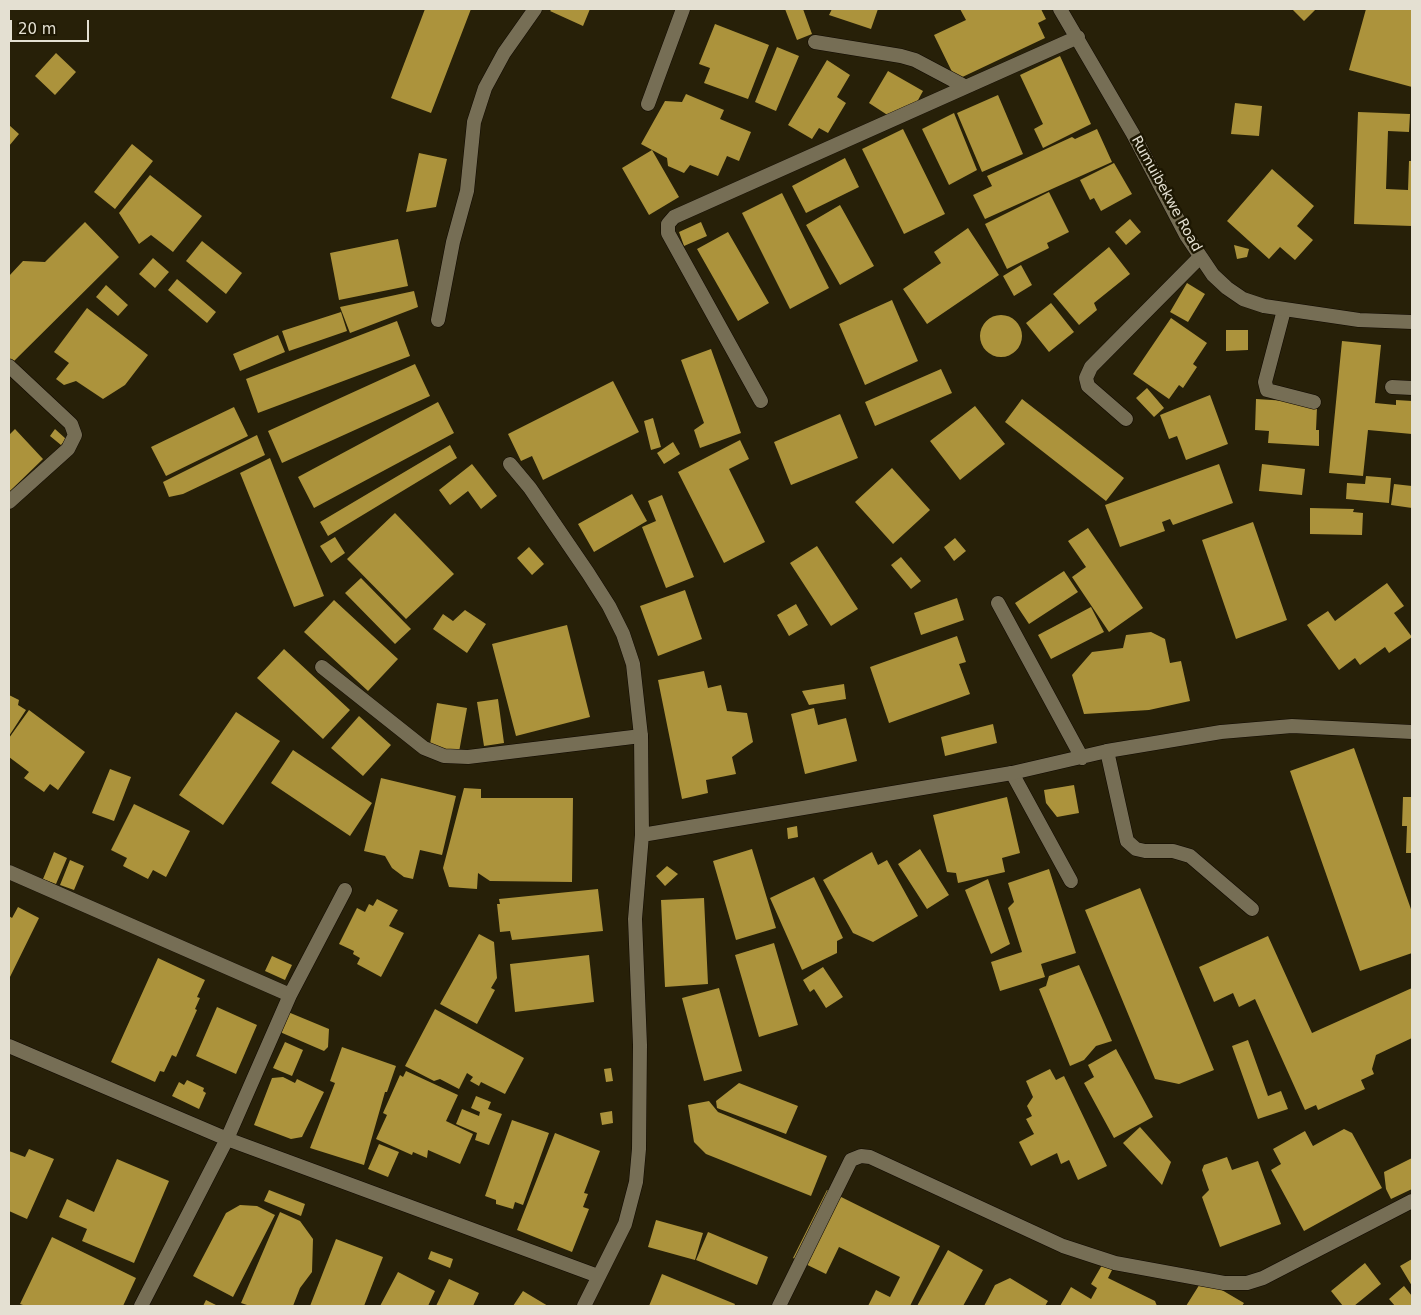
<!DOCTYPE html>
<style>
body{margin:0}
#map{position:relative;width:1421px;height:1315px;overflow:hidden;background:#272008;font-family:"DejaVu Sans",sans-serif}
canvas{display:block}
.frame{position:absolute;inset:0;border:10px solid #e4e0d2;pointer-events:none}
.scale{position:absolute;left:10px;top:20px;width:79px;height:22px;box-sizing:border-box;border:2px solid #e4e0d2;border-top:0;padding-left:6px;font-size:15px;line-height:18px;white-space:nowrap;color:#e4e0d2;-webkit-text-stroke:4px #1d1702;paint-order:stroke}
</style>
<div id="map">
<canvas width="1421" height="1315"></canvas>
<div class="frame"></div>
<div class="scale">20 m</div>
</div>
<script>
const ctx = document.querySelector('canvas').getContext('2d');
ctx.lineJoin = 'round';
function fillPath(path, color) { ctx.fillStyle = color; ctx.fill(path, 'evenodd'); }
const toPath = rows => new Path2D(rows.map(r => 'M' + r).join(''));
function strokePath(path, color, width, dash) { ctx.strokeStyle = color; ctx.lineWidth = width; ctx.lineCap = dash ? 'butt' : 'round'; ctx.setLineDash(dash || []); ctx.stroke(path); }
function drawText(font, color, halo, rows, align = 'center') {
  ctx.font = font + ' "DejaVu Sans",sans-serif'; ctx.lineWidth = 5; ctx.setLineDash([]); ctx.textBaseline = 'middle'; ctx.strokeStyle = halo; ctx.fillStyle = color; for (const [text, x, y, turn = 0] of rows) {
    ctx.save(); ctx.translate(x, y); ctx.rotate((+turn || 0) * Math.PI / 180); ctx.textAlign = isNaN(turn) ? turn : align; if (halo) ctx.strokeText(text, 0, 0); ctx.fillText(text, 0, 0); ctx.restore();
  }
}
fillPath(toPath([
 [425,9,471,9,431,113,391,98],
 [552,9,590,9,583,26,550,11],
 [785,9,803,9,812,34,797,40],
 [832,9,878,9,871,29,829,15],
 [960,9,1041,9,1046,19,1038,23,1045,38,956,80,934,35,966,20],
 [1292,9,1316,9,1304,21],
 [1366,9,1412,9,1412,87,1349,70],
 [715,24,769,45,748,99,704,83,710,68,699,64],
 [777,47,799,56,776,111,755,102],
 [56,53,76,72,55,95,35,76],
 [1060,56,1091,124,1043,148,1034,129,1043,124,1020,75],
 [827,60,850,75,837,97,846,103,828,133,819,128,812,139,788,125],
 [888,71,923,91,917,102,889,116,869,103],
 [686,94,724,110,720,119,751,132,739,161,727,156,718,176,690,165,684,173,668,166,667,158,641,144,665,101,682,102],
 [998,95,1023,154,982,172,957,113],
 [1235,103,1262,106,1259,136,1231,134],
 [1358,112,1410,114,1409,132,1388,131,1386,189,1408,190,1409,161,1412,161,1412,226,1354,224],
 [954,113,977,170,949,185,922,129],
 [9,125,19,134,9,146],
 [903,129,945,214,904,234,862,149],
 [1097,129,1112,162,985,219,973,195,992,186,987,176,1072,137,1075,139],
 [132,144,153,161,115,209,94,192],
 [652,150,679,197,649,215,622,168],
 [419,153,447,159,436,207,406,212],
 [845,158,859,187,806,213,792,186],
 [1114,163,1132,194,1101,211,1094,198,1090,200,1080,180],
 [1272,169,1314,206,1297,226,1313,240,1295,260,1280,247,1269,259,1227,221],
 [150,175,202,216,173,252,151,235,139,244,119,213],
 [1049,192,1069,232,1047,243,1049,248,1007,269,985,224],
 [782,193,829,288,790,309,742,213],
 [840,205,874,266,840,285,806,225],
 [1130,219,1141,232,1126,245,1115,232],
 [85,222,119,257,9,366,9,276,23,261,45,262],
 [701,222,707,236,684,246,679,232],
 [968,228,999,275,927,324,903,289,941,263,934,252],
 [728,232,769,303,738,321,697,249],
 [398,239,408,286,339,300,330,253],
 [202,241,242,273,226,294,186,261],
 [1234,245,1249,249,1247,257,1237,259],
 [1109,247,1130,274,1094,303,1097,310,1079,325,1053,294],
 [153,258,169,272,155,288,139,274],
 [1021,265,1032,285,1014,296,1003,276],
 [177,279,216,312,207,323,168,290],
 [1187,283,1205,294,1188,322,1170,312],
 [106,285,128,305,118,316,96,297],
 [414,291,418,307,350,333,340,307],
 [892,300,918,361,865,385,839,324],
 [1051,303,1074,332,1049,352,1026,323],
 [87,308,148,355,125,385,103,399,76,381,64,385,56,379,69,363,54,352],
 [341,312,347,331,289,351,282,331],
 '980 336a21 21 0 1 1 42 0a21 21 0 1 1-42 0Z',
 [1171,318,1207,343,1193,364,1197,367,1183,388,1179,385,1169,399,1133,374],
 [397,321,410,356,258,413,246,379],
 [1226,330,1248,330,1248,350,1226,351],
 [278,335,285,352,240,371,233,354],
 [1342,341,1381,345,1375,403,1396,405,1396,400,1412,401,1412,434,1368,430,1363,476,1329,473],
 [711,349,741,433,700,448,694,430,704,423,681,360],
 [415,364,430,396,282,463,268,431],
 [941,369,952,393,875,426,865,402],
 [613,381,639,432,543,480,532,456,521,461,508,434],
 [1147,388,1164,408,1154,417,1136,398],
 [1210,395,1228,444,1186,460,1177,436,1169,439,1160,415],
 [1022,399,1124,478,1106,501,1005,422],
 [1256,399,1304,402,1317,407,1316,430,1319,430,1319,446,1268,443,1269,431,1255,430],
 [438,402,454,433,314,508,298,477],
 [975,406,1005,444,960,480,930,441],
 [234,407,248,436,166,476,151,447],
 [840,414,858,458,791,485,774,442],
 [653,418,661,447,651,450,644,421],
 [15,429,43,459,10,491,9,435],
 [55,429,66,439,61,445,50,436],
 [257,435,265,455,183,494,169,497,163,482],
 [740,440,749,459,729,469,765,542,724,563,678,472],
 [673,442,680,454,664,464,657,453],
 [450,445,457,458,328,536,320,522],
 [270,458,324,596,294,607,240,473],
 [472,464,497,496,481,509,468,491,450,505,439,490],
 [1219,464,1233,503,1173,525,1170,519,1162,522,1165,531,1120,547,1105,505],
 [1262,464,1305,469,1302,495,1259,491],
 [892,468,930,510,893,544,855,502],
 [1366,476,1391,478,1389,503,1346,499,1347,483,1365,484],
 [1394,484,1412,486,1412,508,1391,505],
 [632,494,647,521,594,552,578,524],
 [662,495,694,577,666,588,642,527,656,521,648,501],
 [1310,508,1354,509,1353,512,1363,513,1362,535,1310,534],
 [395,513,454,574,406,619,347,559],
 [1253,522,1287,620,1236,639,1202,540],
 [1088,528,1143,608,1109,632,1072,577,1086,567,1068,541],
 [335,537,345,553,331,563,320,546],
 [955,538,966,551,954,561,944,547],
 [817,546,858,609,831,626,790,563],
 [529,547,544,564,532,575,517,558],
 [901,557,921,581,911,589,891,565],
 [1064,571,1078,592,1029,624,1015,603],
 [361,578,411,629,395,644,345,593],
 [1387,583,1404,606,1394,613,1412,637,1389,653,1385,647,1360,665,1355,658,1339,670,1307,625,1328,611,1335,621],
 [685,590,702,639,658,656,640,606],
 [957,598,964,620,921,635,914,613],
 [334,600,398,659,368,691,304,632],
 [796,604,808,625,789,636,777,615],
 [1091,607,1104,632,1051,659,1038,635],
 [465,610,486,624,467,653,433,629,443,614,453,621],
 [567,625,590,717,516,736,492,644],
 [1151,632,1165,639,1170,663,1181,661,1190,701,1149,710,1084,714,1072,675,1092,652,1123,648,1126,635],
 [957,636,966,662,959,664,970,694,889,723,870,667],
 [284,649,350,710,323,739,257,678],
 [704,671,708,688,721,685,727,711,747,713,753,742,732,757,736,774,706,780,708,793,682,799,658,680],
 [844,684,846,699,809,705,802,691],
 [9,695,19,700,18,705,26,710,9,736],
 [498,699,504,743,484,746,477,702],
 [437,703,467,708,459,752,433,747,430,744],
 [814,708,818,725,846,718,857,761,805,774,791,714],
 [29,710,85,752,58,790,50,784,44,792,24,778,29,772,9,757,9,738],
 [236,712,280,741,223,825,179,795],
 [359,716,391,745,363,776,331,748],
 [993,724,997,743,945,756,941,737],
 [1354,748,1412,912,1412,953,1360,971,1290,771],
 [293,750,372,803,350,836,271,783],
 [110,769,131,777,114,821,92,813],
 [381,778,456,796,442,855,420,850,413,879,404,877,392,868,385,856,364,851],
 [1074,785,1079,813,1057,817,1046,803,1044,790],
 [464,788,481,789,481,798,573,798,572,882,490,881,478,873,477,889,449,887,443,868],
 [1007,797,1020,853,1002,858,1005,872,958,883,956,873,947,872,933,815],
 [1403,797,1412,797,1412,853,1406,853,1407,826,1402,826],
 [134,804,190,831,166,877,153,870,148,879,123,866,127,858,111,850],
 [797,826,798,837,788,839,787,828],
 [752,849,776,928,736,940,713,861],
 [920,849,949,895,927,909,898,864],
 [54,852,67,858,56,884,43,879],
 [872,852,878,865,887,860,918,916,873,942,853,933,823,880],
 [70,860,84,866,74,890,60,885],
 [667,866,678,874,665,886,656,876],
 [1049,869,1076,953,1041,964,1045,977,1000,991,991,962,1022,952,1008,908,1014,902,1008,883],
 [814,877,843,938,837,941,837,953,802,970,770,898],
 [988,879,1010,944,991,954,965,890],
 [1140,888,1214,1070,1179,1084,1155,1079,1085,910],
 [598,889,603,931,512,940,510,931,500,932,497,904,500,904,499,899],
 [704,898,708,984,665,987,661,900],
 [377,899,398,910,389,926,404,933,381,977,357,964,360,958,353,954,354,951,339,944,357,908,365,912,369,904,373,906],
 [18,907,39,918,9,979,9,916,12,918],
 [479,934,494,942,497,978,491,988,495,990,477,1024,440,1004],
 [1268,936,1312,1033,1412,988,1412,1038,1376,1055,1372,1069,1374,1074,1361,1080,1365,1089,1318,1110,1316,1105,1305,1110,1255,999,1239,1007,1233,993,1214,1002,1199,967],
 [774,943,798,1025,759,1037,735,955],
 [589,955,594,1002,515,1012,510,964],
 [272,956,292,965,285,980,265,971],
 [158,958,205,980,197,997,200,998,195,1009,197,1010,176,1057,172,1055,164,1072,160,1071,155,1082,111,1062],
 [1079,965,1112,1041,1096,1046,1084,1060,1070,1066,1039,989,1046,986,1049,976],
 [823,967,843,997,826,1008,814,989,810,992,803,980],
 [719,988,742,1071,704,1081,682,998],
 [217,1007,257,1025,236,1074,196,1056],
 [435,1009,524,1058,505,1094,481,1082,479,1086,470,1081,473,1077,467,1073,459,1089,440,1079,434,1081,405,1066],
 [288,1012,329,1029,328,1047,324,1051,280,1032],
 [1248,1040,1268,1096,1281,1091,1288,1109,1258,1119,1232,1046],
 [285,1042,303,1050,292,1076,273,1068],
 [342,1047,396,1066,387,1092,385,1092,364,1165,310,1148,335,1083,330,1081],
 [1116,1049,1153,1117,1114,1138,1084,1083,1094,1077,1088,1065],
 [611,1068,613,1081,606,1082,604,1069],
 [1050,1069,1056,1080,1064,1076,1107,1166,1078,1180,1069,1160,1061,1164,1057,1153,1031,1166,1019,1142,1034,1134,1026,1119,1032,1116,1027,1106,1033,1097,1026,1081],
 [406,1071,458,1095,446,1121,473,1134,460,1164,428,1150,427,1158,413,1152,412,1155,376,1139,387,1115,383,1113,400,1075,403,1077],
 [283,1077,295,1083,297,1079,324,1092,302,1137,291,1139,254,1125,272,1078],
 [187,1080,204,1088,203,1091,206,1093,199,1109,172,1096,179,1082,184,1085],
 [739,1083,798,1106,786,1134,717,1108,716,1101],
 [476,1096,491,1102,488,1109,502,1114,489,1145,475,1140,477,1133,456,1124,462,1109,479,1116,480,1112,471,1108],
 [709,1101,718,1112,827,1156,811,1196,706,1154,694,1142,688,1105],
 [612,1111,613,1123,602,1125,600,1113],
 [512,1120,549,1133,523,1205,515,1202,513,1209,496,1204,496,1200,485,1196],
 [1140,1127,1171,1162,1162,1185,1123,1143],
 [1344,1129,1352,1133,1382,1188,1304,1231,1271,1170,1281,1164,1273,1149,1305,1131,1313,1146],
 [555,1133,600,1151,584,1193,588,1194,583,1207,589,1209,572,1252,517,1230],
 [379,1144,399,1152,388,1177,368,1169],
 [29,1149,54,1159,27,1219,9,1211,9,1151,25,1157],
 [1227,1157,1232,1170,1258,1161,1281,1224,1220,1247,1202,1197,1209,1190,1202,1170,1204,1165],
 [1412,1158,1412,1189,1391,1199,1386,1189,1384,1172],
 [117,1159,169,1181,134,1263,82,1241,87,1229,59,1217,67,1199,94,1212],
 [269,1190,305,1204,301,1216,264,1201],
 [827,1190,940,1246,910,1306,868,1306,876,1290,890,1297,900,1277,839,1247,826,1274,793,1258],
 [240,1205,257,1206,275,1215,233,1297,193,1276,226,1213],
 [280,1212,300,1221,313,1239,312,1272,300,1288,293,1306,250,1306,241,1303],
 [656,1220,703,1233,695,1260,648,1247],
 [708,1232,768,1257,757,1285,696,1260],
 [52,1237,136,1278,123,1306,26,1306,20,1304],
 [336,1239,383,1257,364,1306,310,1306],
 [948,1250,983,1270,963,1306,917,1306],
 [431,1251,453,1259,450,1268,428,1259],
 [1412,1259,1412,1286,1400,1266],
 [1105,1260,1113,1268,1108,1278,1155,1301,1157,1306,1060,1306,1071,1287,1091,1299,1097,1288,1091,1284],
 [1365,1263,1381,1284,1354,1306,1343,1306,1331,1291],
 [398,1272,435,1291,428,1306,380,1306],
 [662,1274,735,1304,734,1306,649,1306],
 [1010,1278,1048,1301,1045,1306,984,1306,995,1285],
 [449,1279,479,1293,473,1306,436,1306],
 [1203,1279,1244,1303,1242,1306,1186,1306],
 [1404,1286,1412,1296,1412,1306,1395,1306,1389,1299],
 [523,1291,548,1306,513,1306],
 [206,1300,218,1306,203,1306]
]), '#ac933c');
const service = toPath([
 [1284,310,1265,382,1267,390,1314,402],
 [1392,387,1412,388],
 [1126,419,1088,386,1086,378,1091,367,1200,257],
 [322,667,424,748,444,756,468,757,641,736],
 [1107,751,1127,841,1136,849,1145,851,1173,851,1190,856,1252,909],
 [1012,773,1071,881]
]);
const minor = toPath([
 [1060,9,1133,134,1186,235,1213,275,1227,288,1243,299,1264,306,1359,320,1412,322],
 [815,42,901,56,915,60,966,87],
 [648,104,683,9],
 [438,320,453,242,467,191,474,122,485,88,504,53,535,9],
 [9,366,71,424,75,435,68,449,9,502],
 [761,401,668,233,668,224,674,217,1078,37],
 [510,464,530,488,588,573,609,606,623,634,633,664,641,736,642,835,635,919,640,1045,639,1149,636,1182,625,1224,584,1306],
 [998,603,1082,758],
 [642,835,1012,773,1107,751,1221,732,1292,726,1412,732],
 [9,872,290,995],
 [9,1046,227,1139,598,1276],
 [141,1306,227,1139,290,995,345,890],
 [779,1306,851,1160,861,1156,870,1157,1063,1246,1115,1263,1224,1283,1247,1283,1263,1278,1412,1201]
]);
strokePath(service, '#100900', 15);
strokePath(minor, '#100900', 15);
strokePath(service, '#766e55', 14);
strokePath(minor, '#766e55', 14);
drawText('14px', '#e4e0d2', '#1d1702', [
 ["Rumuibekwe Road",1166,194,61]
]);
</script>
